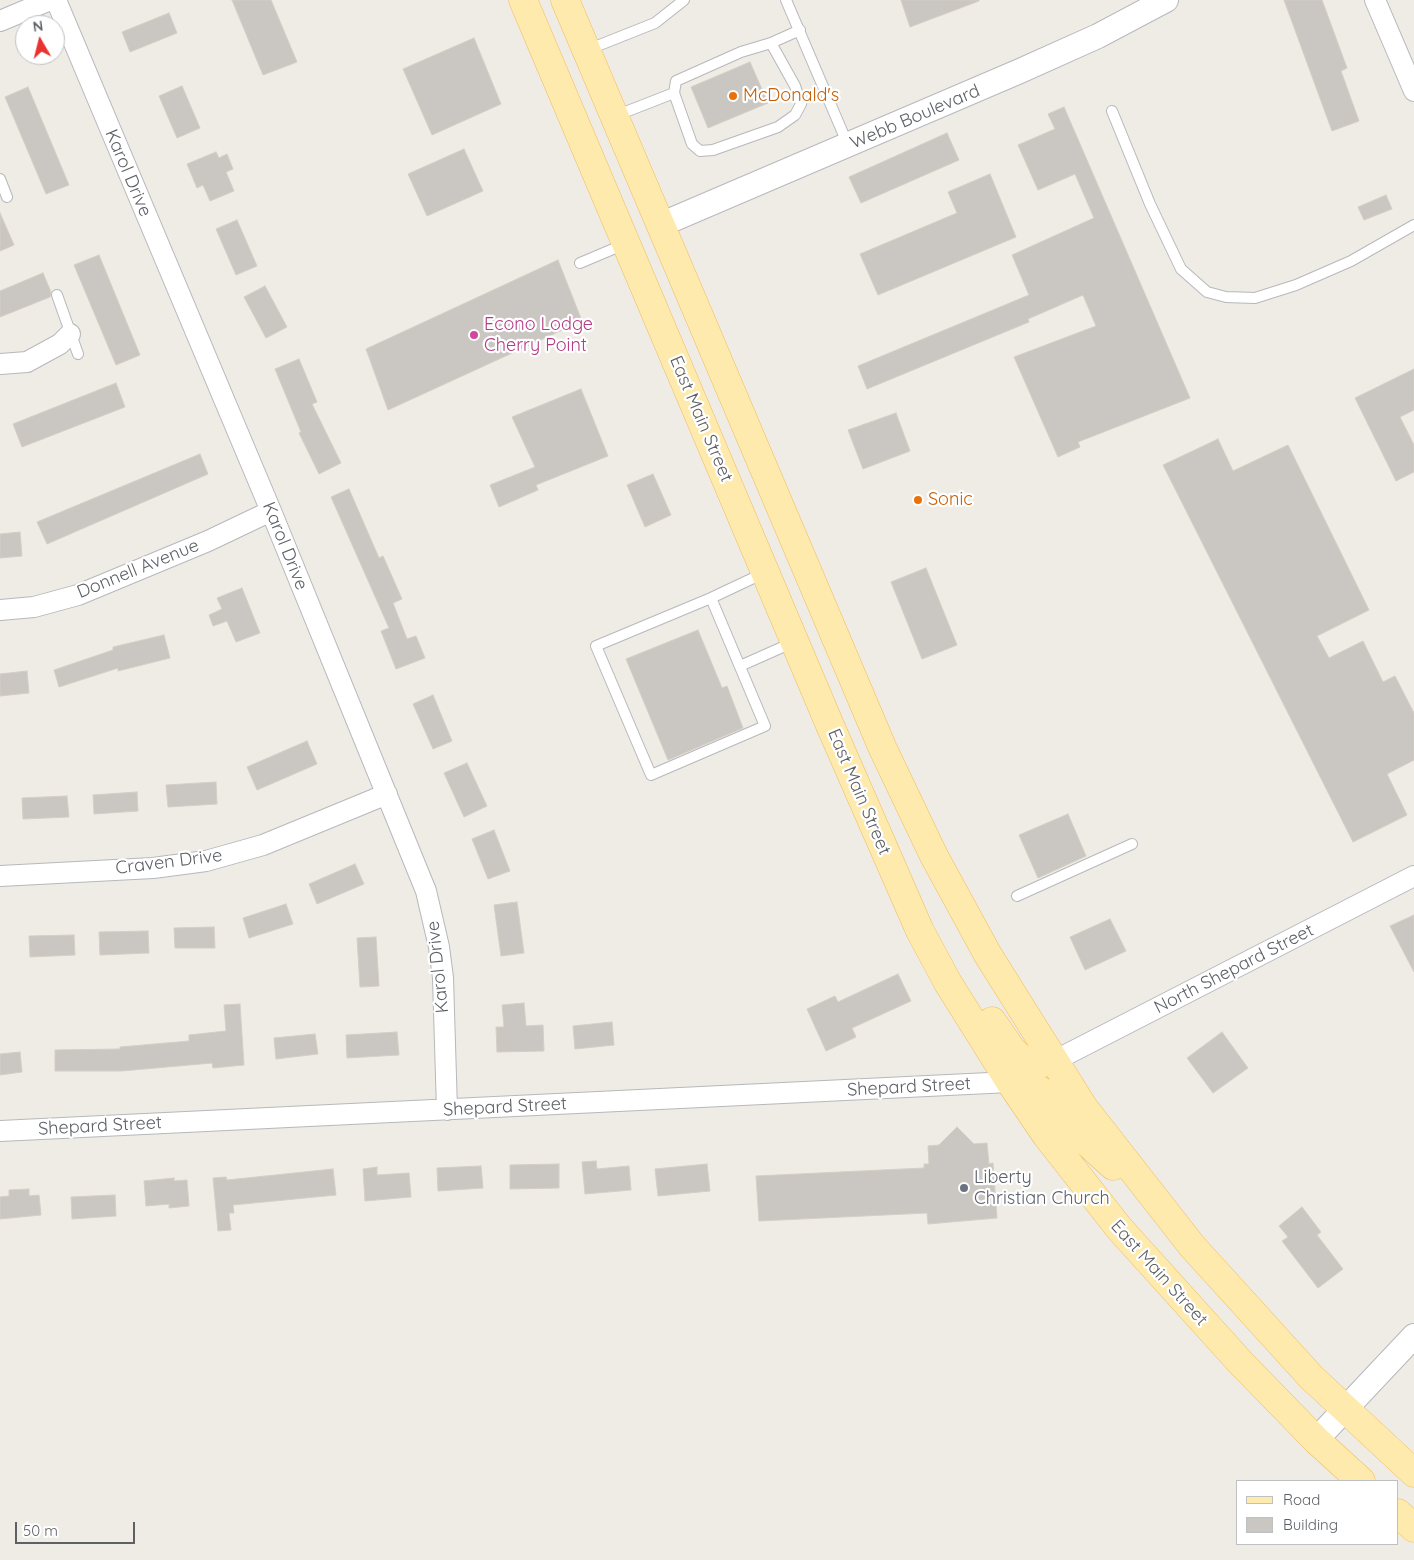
<!DOCTYPE html>
<style>
body{margin:0}
#map{position:relative;width:1414px;height:1560px;overflow:hidden;background:#efece5;font-family:Quicksand,sans-serif}
canvas{display:block}
.legend{position:absolute;left:1236px;top:1480px;width:162px;height:65px;box-sizing:border-box;background:#fff;border:1px solid #bec0c2;margin:0;padding:6px 9px;list-style:none;font-size:15px;color:#5d6166}
.legend li{display:flex;align-items:center;gap:10px;height:25px}
.legend b{width:25px;border:1px solid #bec0c2}
.north{position:absolute;left:15px;top:15px;width:50px;height:50px;box-sizing:border-box;background:#fff;border:1px solid #bec0c2;border-radius:50%;rotate:352deg;font-size:14px;font-weight:700;line-height:20px;text-align:center;color:#5d6166}
.north::after{content:'';display:block;margin:auto;width:18px;height:22px;background:#e73433;clip-path:polygon(50% 0,100% 100%,50% 72%,0 100%)}
.scale{position:absolute;left:15px;top:1522px;width:120px;height:22px;box-sizing:border-box;border:2px solid #5d6166;border-top:0;padding-left:6px;font-size:15px;line-height:18px;white-space:nowrap;color:#5d6166;-webkit-text-stroke:4px #fff;paint-order:stroke}
</style>
<div id="map">
<canvas width="1414" height="1560"></canvas>
<ul class="legend">
<li><b style="height:6px;background:#feeaac"></b>Road</li>
<li><b style="height:14px;background:#cac7c2"></b>Building</li>
</ul>
<div class="north">N</div>
<div class="scale">50 m</div>
</div>
<script>
const ctx = document.querySelector('canvas').getContext('2d');
ctx.lineJoin = 'round';
function fillPath(path, color) { ctx.fillStyle = color; ctx.fill(path, 'evenodd'); }
const toPath = rows => new Path2D(rows.map(r => 'M' + r).join(''));
function strokePath(path, color, width, dash) { ctx.strokeStyle = color; ctx.lineWidth = width; ctx.lineCap = dash ? 'butt' : 'round'; ctx.setLineDash(dash || []); ctx.stroke(path); }
function drawText(font, color, halo, rows, align = 'center') {
  ctx.font = font + ' Quicksand,sans-serif'; ctx.lineWidth = 4.5; ctx.setLineDash([]); ctx.textBaseline = 'middle'; ctx.strokeStyle = halo; ctx.fillStyle = color; for (const [text, x, y, turn = 0] of rows) {
    ctx.save(); ctx.translate(x, y); ctx.rotate((+turn || 0) * Math.PI / 180); ctx.textAlign = isNaN(turn) ? turn : align; if (halo) ctx.strokeText(text, 0, 0); ctx.fillText(text, 0, 0); ctx.restore();
  }
}
const building = toPath([
 [232,0,271,0,297,62,263,75,232,0],
 [901,0,979,0,979,1,910,27,901,0],
 [1284,0,1322,0,1347,68,1341,71,1359,121,1332,131,1284,0],
 [169,13,177,33,130,52,122,32,169,13],
 [474,38,501,104,432,135,403,69,474,38],
 [750,62,768,103,708,128,691,87,750,62],
 [182,86,200,128,177,138,159,96,182,86],
 [28,87,69,185,46,194,5,97,28,87],
 [1064,107,1190,398,1078,442,1080,447,1058,457,1014,357,1096,326,1083,295,1028,319,1029,322,867,389,858,366,1029,295,1012,255,1094,218,1075,174,1038,190,1018,145,1055,129,1048,114,1064,107],
 [947,133,959,160,861,203,849,177,947,133],
 [464,149,483,191,427,216,408,174,464,149],
 [216,152,219,158,227,154,233,169,226,172,234,191,210,201,203,185,197,188,187,164,216,152],
 [990,174,1016,237,878,295,860,254,957,213,948,192,990,174],
 [1386,195,1392,209,1364,220,1358,207,1386,195],
 [0,213,14,245,0,251,0,213],
 [237,220,257,266,236,275,216,229,237,220],
 [99,255,140,355,116,365,74,265,99,255],
 [558,260,582,321,388,410,366,349,558,260],
 [43,273,51,292,50,297,0,317,0,291,43,273],
 [265,286,287,327,266,338,244,297,265,286],
 [299,359,317,402,312,404,341,463,319,474,299,433,301,432,275,369,299,359],
 [1414,369,1414,410,1400,417,1414,445,1414,472,1396,481,1355,398,1414,369],
 [116,383,125,407,22,447,13,424,116,383],
 [581,389,608,456,536,485,538,490,499,507,490,485,535,467,512,417,581,389],
 [896,413,910,451,863,469,848,430,896,413],
 [1218,439,1233,471,1288,445,1369,610,1317,636,1329,658,1363,641,1383,682,1395,676,1414,713,1414,760,1387,774,1407,815,1353,842,1163,465,1218,439],
 [200,454,208,474,47,544,37,522,200,454],
 [653,474,671,515,645,527,627,485,653,474],
 [349,489,379,558,383,556,402,599,393,603,407,639,416,636,425,658,396,669,381,631,389,628,331,497,349,489],
 [20,532,22,556,0,558,0,534,20,532],
 [926,568,957,645,922,659,891,582,926,568],
 [242,588,260,633,236,642,227,621,213,626,209,615,222,609,217,598,242,588],
 [698,630,722,688,727,686,743,728,668,760,626,659,698,630],
 [164,635,170,658,118,671,118,668,59,687,54,670,113,650,113,647,164,635],
 [27,671,29,693,0,696,0,674,27,671],
 [433,695,452,741,433,749,413,704,433,695],
 [307,741,317,764,257,790,247,767,307,741],
 [467,763,487,806,464,817,444,773,467,763],
 [216,782,217,804,168,807,166,785,216,782],
 [137,792,138,811,94,814,93,795,137,792],
 [67,796,69,817,23,819,22,798,67,796],
 [1068,814,1086,856,1038,878,1019,835,1068,814],
 [494,830,510,871,488,879,472,839,494,830],
 [355,864,364,884,317,904,309,884,355,864],
 [517,902,524,953,501,956,494,905,517,902],
 [286,904,293,924,249,938,243,918,286,904],
 [1414,915,1414,972,1390,926,1414,915],
 [1110,919,1126,951,1085,970,1070,937,1110,919],
 [214,927,215,948,175,948,174,928,214,927],
 [148,931,149,953,100,955,99,932,148,931],
 [74,935,75,955,30,957,29,936,74,935],
 [376,937,379,986,360,987,357,938,376,937],
 [898,974,911,1001,852,1028,856,1037,826,1051,807,1009,835,996,838,1002,898,974],
 [524,1003,526,1026,543,1025,544,1051,497,1052,496,1027,504,1027,502,1005,524,1003],
 [240,1004,244,1065,213,1068,212,1063,122,1071,55,1071,55,1050,120,1049,120,1047,189,1041,189,1035,226,1031,224,1005,240,1004],
 [612,1022,614,1045,575,1049,573,1026,612,1022],
 [397,1032,399,1055,347,1058,346,1035,397,1032],
 [1222,1032,1248,1068,1213,1093,1187,1058,1222,1032],
 [315,1034,318,1054,276,1059,274,1038,315,1034],
 [20,1052,22,1072,0,1075,0,1054,20,1052],
 [957,1127,974,1144,987,1143,989,1164,993,1163,997,1218,928,1224,927,1213,759,1221,756,1176,924,1168,924,1164,929,1164,928,1146,939,1145,957,1127],
 [596,1161,597,1169,629,1166,631,1190,585,1194,582,1162,596,1161],
 [559,1164,559,1188,510,1189,510,1165,559,1164],
 [707,1164,710,1191,658,1196,655,1169,707,1164],
 [481,1166,483,1188,438,1191,437,1168,481,1166],
 [377,1167,377,1175,409,1173,411,1197,365,1201,363,1169,377,1167],
 [333,1169,336,1195,233,1205,234,1213,229,1213,231,1230,218,1231,213,1178,226,1177,227,1180,333,1169],
 [174,1178,174,1181,187,1180,189,1206,169,1208,169,1204,146,1206,144,1181,174,1178],
 [29,1189,29,1196,39,1195,41,1215,0,1219,0,1197,9,1196,9,1190,29,1189],
 [115,1195,116,1216,72,1219,71,1197,115,1195],
 [1302,1207,1321,1232,1317,1235,1343,1269,1318,1288,1282,1241,1288,1237,1279,1226,1302,1207]
]);
fillPath(building, '#cac7c2');
strokePath(building, '#d4cec4', 1);
const service = toPath([
 [786,0,848,145],
 [771,43,795,86,801,104,795,115,778,127,713,150,700,151,692,144,674,93,676,81,741,52,771,43],
 [771,43,800,30],
 [587,50,655,23,684,0],
 [1112,111,1150,204,1181,269,1207,292,1226,297,1255,298,1296,285,1351,261,1414,225],
 [615,116,674,93],
 [0,179,7,197],
 [580,263,625,244],
 [57,295,78,354],
 [711,598,765,726,651,775,596,646,711,598],
 [711,598,764,573],
 [740,666,794,642],
 [1017,896,1132,844]
]);
const minor = toPath([
 [56,0,271,511,426,891,439,947,443,978,447,1110],
 [1375,0,1414,91],
 [0,21,50,0],
 [0,364,27,362,60,344,70,334],
 [0,610,34,607,78,595,208,541,271,511],
 [0,876,153,868,206,861,263,845,387,794],
 [1054,1061,1414,876],
 [0,1131,1010,1082]
]);
const tertiary = toPath([
 [660,225,1020,71,1098,36,1166,0],
 [1316,1440,1414,1336]
]);
const primary = toPath([
 [523,0,829,723,920,931,948,983,1010,1082,1046,1135,1119,1228,1240,1362,1316,1440,1361,1481],
 [565,0,883,749,934,856,988,955,1084,1108,1192,1246,1311,1377,1414,1473],
 [992,1021,1012,1050,1026,1063,1033,1065,1054,1061],
 [1010,1082,1031,1085,1050,1096,1081,1137,1113,1166],
 [1398,1513,1414,1528]
]);
strokePath(service, '#b6b8bc', 12);
strokePath(minor, '#b6b8bc', 22);
strokePath(tertiary, '#b6b8bc', 26);
strokePath(primary, '#f0bc5e', 29);
strokePath(service, '#fff', 10);
strokePath(minor, '#fff', 20);
strokePath(tertiary, '#fff', 24);
strokePath(primary, '#feeaac', 28);
for (const [x, y, r, color] of [
 [733,96,5,"#e8710a"],
 [474,335,5,"#d1479c"],
 [918,500,5,"#e8710a"],
 [964,1188,5,"#6b7280"]
]) { const dot = new Path2D(); dot.arc(x, y, r, 0, 2 * Math.PI); ctx.fillStyle = color; ctx.fill(dot); strokePath(dot, '#fff', 2); }
drawText('18px', '#c56008', '#fff', [
 ["McDonald's",743,96],
 ["Sonic",928,500]
], 'left');
drawText('18px', '#5d6166', '#fff', [
 ["Webb Boulevard",915,117,-23],
 ["Karol Drive",128,173,67],
 ["East Main Street",701,419,67],
 ["Karol Drive",285,546,68],
 ["Donnell Avenue",138,569,-22],
 ["East Main Street",859,792,67],
 ["Craven Drive",169,862,-7],
 ["Karol Drive",438,967,-96],
 ["North Shepard Street",1234,969,-27],
 ["Shepard Street",909,1087,-3],
 ["Shepard Street",505,1107,-3],
 ["Shepard Street",100,1126,-3],
 ["East Main Street",1159,1273,48]
]);
drawText('18px', '#b23c85', '#fff', [
 ["Econo Lodge",484,325],
 ["Cherry Point",484,346]
], 'left');
drawText('18px', '#5b616d', '#fff', [
 ["Liberty",974,1178],
 ["Christian Church",974,1199]
], 'left');
</script>
